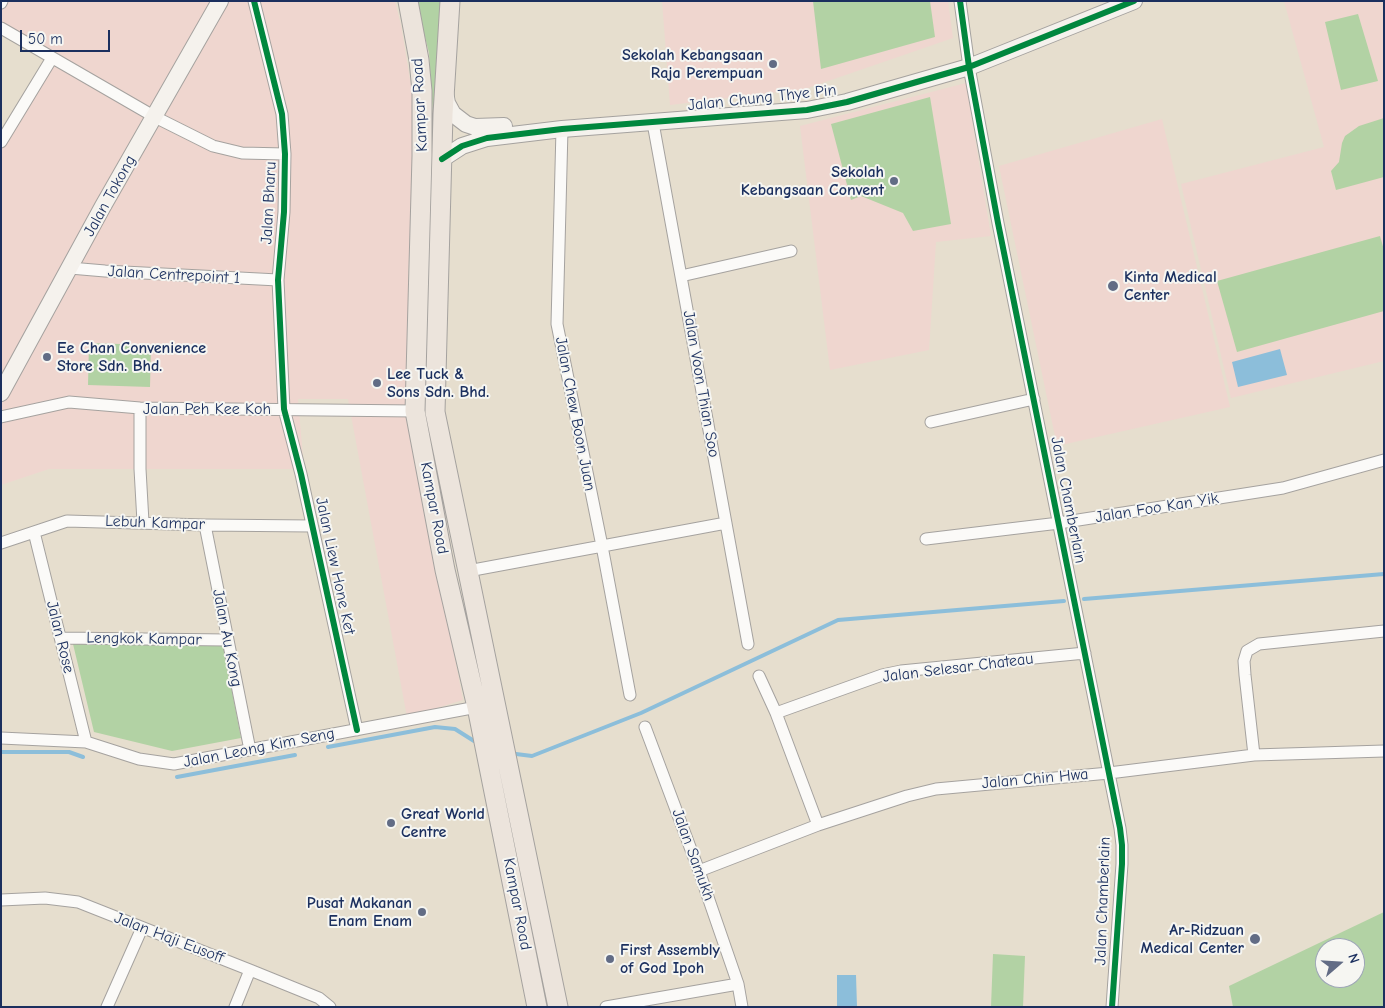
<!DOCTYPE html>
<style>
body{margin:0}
#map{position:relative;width:1385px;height:1008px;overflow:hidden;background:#e6dece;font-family:"Comic Neue",sans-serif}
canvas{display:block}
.frame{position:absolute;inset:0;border:2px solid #1b2f5e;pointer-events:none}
.north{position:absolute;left:1315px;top:938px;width:50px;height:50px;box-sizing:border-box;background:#f6f6f2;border:1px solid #9ea6b7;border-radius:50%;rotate:71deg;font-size:14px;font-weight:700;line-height:20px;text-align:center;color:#1b2f5e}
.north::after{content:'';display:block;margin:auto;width:18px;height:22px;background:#626c85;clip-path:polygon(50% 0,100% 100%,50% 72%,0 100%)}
.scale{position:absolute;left:20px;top:30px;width:90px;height:22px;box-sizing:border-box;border:2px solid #1b2f5e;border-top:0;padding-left:6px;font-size:15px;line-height:18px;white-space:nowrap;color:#1b2f5e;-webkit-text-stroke:4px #f6f6f2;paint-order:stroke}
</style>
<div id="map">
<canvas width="1385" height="1008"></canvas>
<div class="frame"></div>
<div class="north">N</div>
<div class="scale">50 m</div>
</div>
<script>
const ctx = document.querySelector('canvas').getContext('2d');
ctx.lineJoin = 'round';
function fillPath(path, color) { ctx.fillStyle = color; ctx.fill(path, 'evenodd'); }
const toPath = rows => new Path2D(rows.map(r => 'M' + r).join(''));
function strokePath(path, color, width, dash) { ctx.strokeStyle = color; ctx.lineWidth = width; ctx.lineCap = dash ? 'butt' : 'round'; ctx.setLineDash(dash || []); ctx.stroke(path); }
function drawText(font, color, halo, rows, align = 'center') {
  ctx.font = font + ' "Comic Neue",sans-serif'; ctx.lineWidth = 4; ctx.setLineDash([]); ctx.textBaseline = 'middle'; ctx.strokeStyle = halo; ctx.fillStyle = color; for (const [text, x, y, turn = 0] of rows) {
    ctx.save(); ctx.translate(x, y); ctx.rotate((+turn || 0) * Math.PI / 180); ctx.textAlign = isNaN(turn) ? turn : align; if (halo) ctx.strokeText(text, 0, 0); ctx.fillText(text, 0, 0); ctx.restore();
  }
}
fillPath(toPath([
 [2,1,395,1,401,25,415,110,408,283,419,471,463,700,407,717,348,399,298,399,304,469,49,469,1,485,1,142,52,57,1,28],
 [662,1,948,1,953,38,805,89,670,105],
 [1284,1,1384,1,1384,361,1231,398,1181,184,1324,147],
 [966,83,991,236,936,242,929,350,830,370,800,126],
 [1162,119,1230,407,1057,446,999,166]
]), '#efd6cf');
fillPath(toPath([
 [416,1,443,1,436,114,433,114,429,53],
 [813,1,930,1,935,37,821,69],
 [1358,14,1378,81,1341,90,1325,22],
 [930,97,951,224,913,231,903,213,861,196,851,200,831,124],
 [1384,118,1384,177,1336,190,1331,171,1339,162,1342,143,1345,136,1359,126],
 [1380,236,1384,250,1384,311,1237,352,1217,281],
 [89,343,151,345,150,387,88,385],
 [73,644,223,645,241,738,172,751,94,732],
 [1384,912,1384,1007,1233,1007,1229,986],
 [1325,948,1355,948,1355,978,1325,978],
 [993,954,1025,956,1023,1007,991,1007]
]), '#b2d2a4');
fillPath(toPath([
 [1280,349,1287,375,1238,387,1232,362],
 [837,975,856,975,857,1007,837,1007]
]), '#8cbeda');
strokePath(toPath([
 [1084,599,1384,574],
 [328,747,435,727,455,729,474,741],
 [1,752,69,752,83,757],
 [516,754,532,756,641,713,838,620,1064,601],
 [177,777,295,755]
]), '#8cbeda', 4);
const street = toPath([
 [254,1,282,114,285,154,284,212,278,280,284,409,301,474,357,730],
 [960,1,969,67,998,223,1120,828,1122,845,1122,864,1112,1007],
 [1,3,2,1],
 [1,28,155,117,213,146,242,153,285,154],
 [653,123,748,644],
 [562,129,557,324,602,546,630,695],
 [1,142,52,58],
 [70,268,105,271,278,280],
 [681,276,791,251],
 [140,408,140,469,143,522],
 [1,417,69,402,140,408,415,411],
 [931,422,1034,399],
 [205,525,250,750],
 [34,532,86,742],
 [926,539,1059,523,1283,488,1384,460],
 [1,543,67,521,205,525,312,526],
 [468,571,726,523],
 [61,638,227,640],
 [759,676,776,713,818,825],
 [776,713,882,675,901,671,1085,653],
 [645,727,699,871,738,984,742,1007],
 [1,738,86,742,139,759,174,764,477,707,482,704],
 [1254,755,1245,675,1244,661,1247,651,1259,644,1384,631],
 [699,871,818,825,907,796,936,789,1109,773,1254,755,1384,751],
 [1,900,45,898,78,902,250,970,319,998,330,1007],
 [107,1007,142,928],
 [235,1007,250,970],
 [606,1007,738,984]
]);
const secondary = toPath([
 [445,92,447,103,453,114,466,124,475,127,504,126],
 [442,159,462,146,487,138,562,129,807,110,847,102,969,67,1134,1],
 [1,393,103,206,220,1]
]);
const primary = toPath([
 [408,1,419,60,422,91,422,156,415,411,445,570,477,707,537,1007],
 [450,1,443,114,435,412,558,1007]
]);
strokePath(street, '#a5a29f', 13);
strokePath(secondary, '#a5a29f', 18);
strokePath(primary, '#a5a29f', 21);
strokePath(street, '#fbfaf8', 11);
strokePath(secondary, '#f5f2ed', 16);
strokePath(primary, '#ece4dc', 19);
strokePath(toPath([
 [254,1,282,114,285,154,284,212,278,280,284,409,301,474,357,730],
 [960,1,969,67,998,223,1120,828,1122,845,1122,864,1112,1007],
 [442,159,462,146,487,138,562,129,807,110,847,102,969,67,1134,1]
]), '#00873e', 6);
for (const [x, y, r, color] of [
 [773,64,5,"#626c85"],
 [894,181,5,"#626c85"],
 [1113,286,6,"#626c85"],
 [47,357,5,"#626c85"],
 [377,383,5,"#626c85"],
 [391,823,5,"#626c85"],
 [422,912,5,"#626c85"],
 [1255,939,6,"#626c85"],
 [610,959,5,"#626c85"]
]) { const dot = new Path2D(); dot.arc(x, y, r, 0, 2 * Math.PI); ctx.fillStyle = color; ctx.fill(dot); strokePath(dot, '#f6f6f2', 2); }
drawText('bold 16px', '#1b2f5e', '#f6f6f2', [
 ["Sekolah Kebangsaan",763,55,"right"],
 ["Raja Perempuan",763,73,"right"],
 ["Sekolah",884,172,"right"],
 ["Kebangsaan Convent",884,190,"right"],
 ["Kinta Medical",1124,277],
 ["Center",1124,295],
 ["Ee Chan Convenience",57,348],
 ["Store Sdn. Bhd.",57,366],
 ["Lee Tuck &",387,374],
 ["Sons Sdn. Bhd.",387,392],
 ["Great World",401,814],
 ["Centre",401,832],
 ["Pusat Makanan",412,903,"right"],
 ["Enam Enam",412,921,"right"],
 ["Ar-Ridzuan",1244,930,"right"],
 ["Medical Center",1244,948,"right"],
 ["First Assembly",620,950],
 ["of God Ipoh",620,968]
], 'left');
drawText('16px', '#1b2f5e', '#f6f6f2', [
 ["Jalan Chung Thye Pin",762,98,-6],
 ["Kampar Road",420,105,-93],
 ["Jalan Tokong",110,196,-61],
 ["Jalan Bharu",269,203,-87],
 ["Jalan Centrepoint 1",174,275,3],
 ["Jalan Voon Thian Soo",701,384,80],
 ["Jalan Peh Kee Koh",207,409],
 ["Jalan Chew Boon Juan",575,414,79],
 ["Jalan Chamberlain",1068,500,79],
 ["Kampar Road",434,508,79],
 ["Jalan Foo Kan Yik",1157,508,-9],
 ["Lebuh Kampar",155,523,2],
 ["Jalan Liew Hone Ket",335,566,78],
 ["Jalan Rose",60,637,76],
 ["Jalan Au Kong",227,638,79],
 ["Lengkok Kampar",144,639,1],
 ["Jalan Selesar Chateau",958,668,-7],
 ["Jalan Leong Kim Seng",259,748,-11],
 ["Jalan Chin Hwa",1035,779,-5],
 ["Jalan Samukh",693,855,70],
 ["Jalan Chamberlain",1103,901,-88],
 ["Kampar Road",517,904,79],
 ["Jalan Haji Eusoff",169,938,21]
]);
</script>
